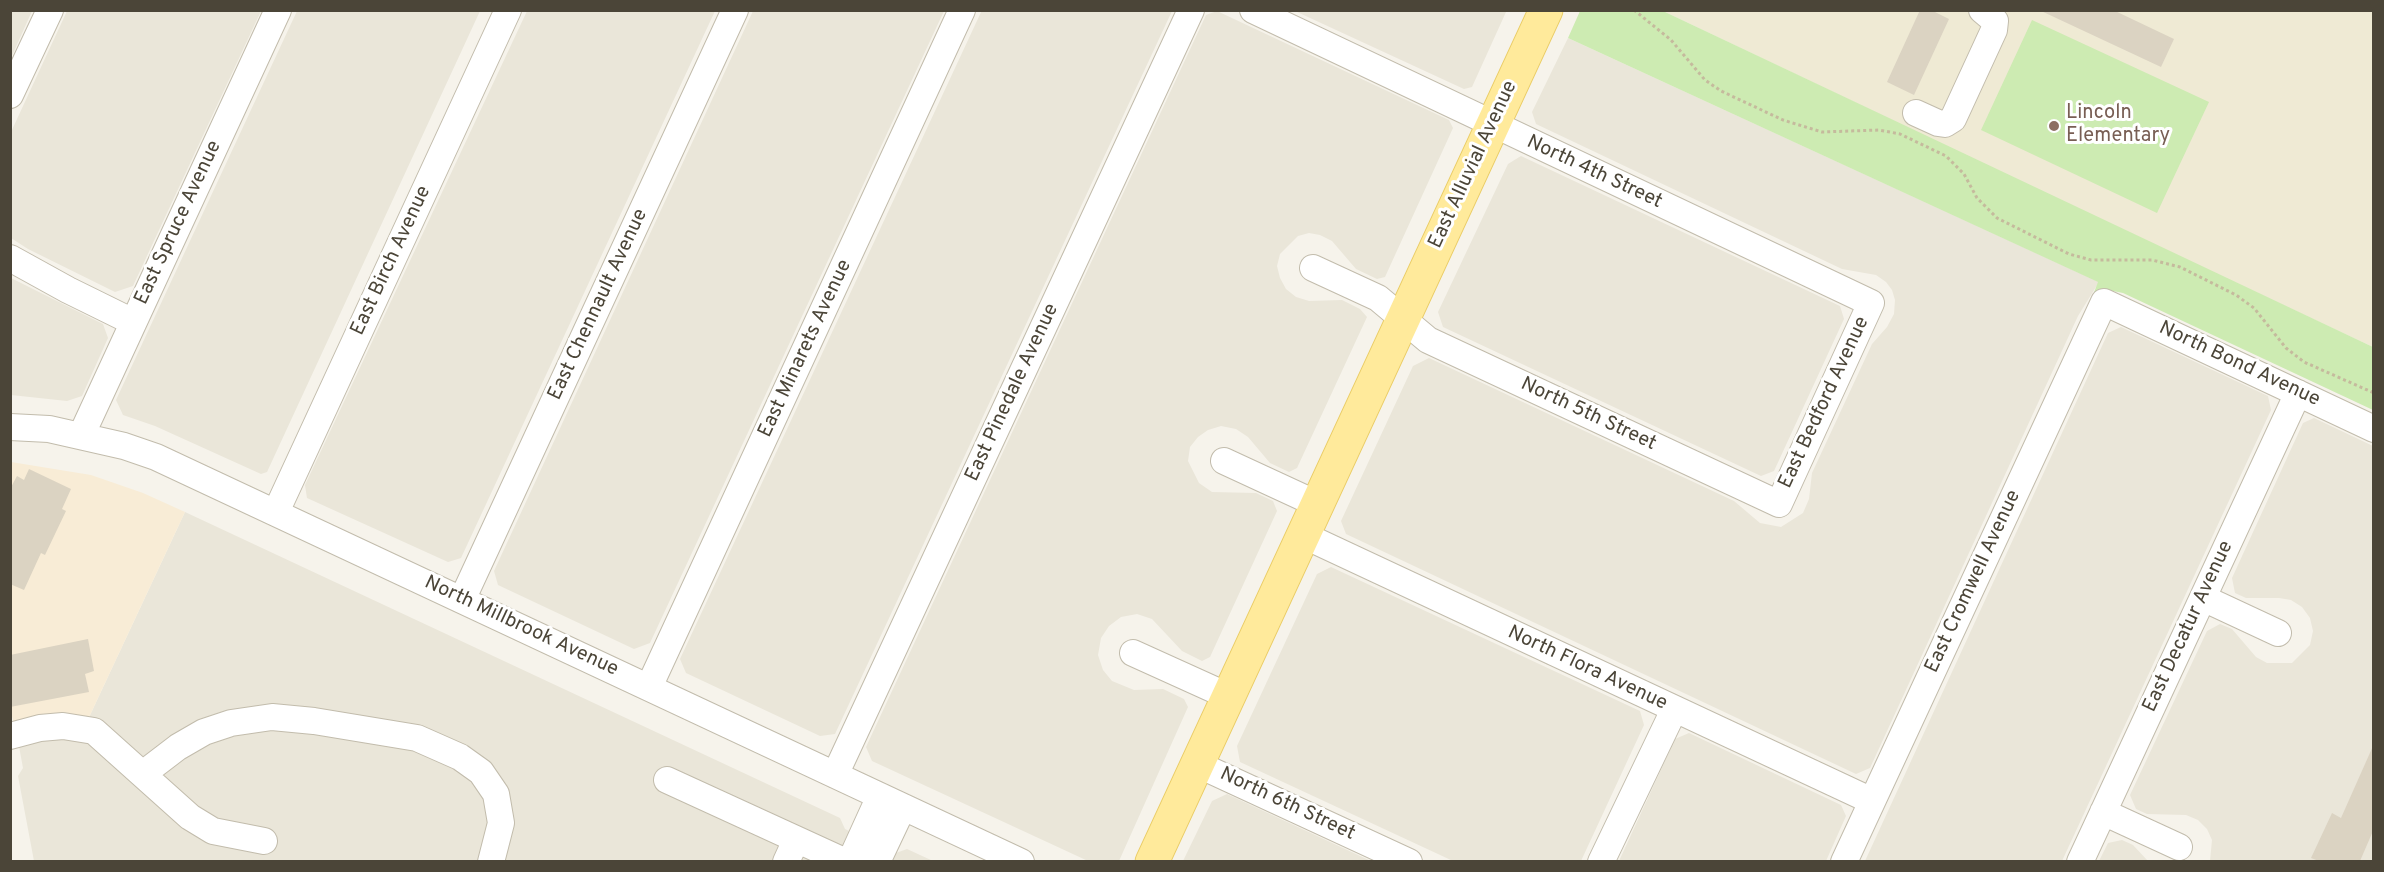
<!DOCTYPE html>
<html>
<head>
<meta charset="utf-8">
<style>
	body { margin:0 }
	#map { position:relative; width:2384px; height:872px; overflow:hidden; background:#f6f3eb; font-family:Overpass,sans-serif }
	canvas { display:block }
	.frame { position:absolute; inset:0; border:12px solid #4b4538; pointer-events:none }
</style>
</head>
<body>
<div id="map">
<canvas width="2384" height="872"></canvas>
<div class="frame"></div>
</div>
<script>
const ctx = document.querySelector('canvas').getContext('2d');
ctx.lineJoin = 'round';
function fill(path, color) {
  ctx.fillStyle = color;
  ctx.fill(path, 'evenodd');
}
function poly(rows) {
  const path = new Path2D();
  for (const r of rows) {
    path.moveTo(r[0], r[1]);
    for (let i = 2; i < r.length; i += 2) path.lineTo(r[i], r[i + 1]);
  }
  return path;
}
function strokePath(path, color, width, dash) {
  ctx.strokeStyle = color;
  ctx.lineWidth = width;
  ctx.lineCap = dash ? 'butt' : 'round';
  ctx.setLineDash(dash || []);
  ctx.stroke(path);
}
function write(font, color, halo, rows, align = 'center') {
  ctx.font = font + ' Overpass,sans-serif';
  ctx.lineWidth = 6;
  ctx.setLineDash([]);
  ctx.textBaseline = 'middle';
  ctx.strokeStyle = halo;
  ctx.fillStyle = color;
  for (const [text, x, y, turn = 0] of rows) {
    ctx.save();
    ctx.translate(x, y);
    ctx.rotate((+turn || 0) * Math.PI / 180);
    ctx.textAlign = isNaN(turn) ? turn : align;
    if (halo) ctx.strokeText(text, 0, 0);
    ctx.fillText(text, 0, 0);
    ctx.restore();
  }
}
const residential = poly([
	[11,10,32,11,11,58,10,11],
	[982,10,1172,11,835,734,820,736,686,673,680,659],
	[67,11,261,11,133,286,115,292,28,249,11,238,11,132],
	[297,11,480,11,267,472,261,474,155,426,123,415,116,400],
	[527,11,715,11,461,558,448,562,307,498,305,485],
	[753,11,944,11,650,643,634,649,498,585,494,571],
	[1217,11,1449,120,1453,128,1385,277,1377,279,1356,269,1332,241,1320,235,1309,233,1298,236,1280,254,1277,266,1280,278,1286,289,1296,297,1309,301,1342,300,1360,309,1367,317,1297,468,1289,472,1270,463,1248,437,1236,429,1221,426,1208,430,1198,437,1190,447,1188,461,1199,483,1212,492,1256,493,1273,501,1277,511,1210,657,1202,661,1182,651,1152,619,1137,614,1121,617,1109,626,1101,638,1098,655,1103,670,1112,681,1134,690,1163,689,1184,699,1188,707,1119,861,1088,861,872,761,866,747,1206,15],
	[1504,11,1506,12,1472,87,1464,89,1295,11],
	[1568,38,2099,282,2078,316,1870,768,1856,774,1346,534,1341,521,1413,366,1429,358,1734,501,1760,523,1781,527,1803,513,1809,499,1812,473,1872,344,1887,327,1894,314,1895,300,1892,290,1886,282,1876,275,1842,269,1536,124,1532,112],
	[1521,156,1840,306,1844,319,1774,471,1761,476,1443,327,1438,312,1508,164],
	[11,278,103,324,108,338,82,396,67,401,11,395],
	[2121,327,2268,396,2271,410,2062,861,1865,861,2108,333],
	[2314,418,2373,446,2373,861,2210,861,2212,840,2207,829,2198,820,2186,815,2147,814,2136,809,2130,795,2207,631,2220,624,2232,629,2256,657,2267,663,2292,663,2310,645,2313,631,2310,618,2302,607,2291,600,2279,598,2246,598,2235,593,2232,578,2303,423],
	[185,512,840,818,845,829,896,853,907,849,933,861,34,861,18,776,23,768,18,741,84,728],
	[1331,567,1640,711,1644,725,1581,861,1453,861,1240,762,1237,746,1317,574],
	[1689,733,1841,805,1846,816,1826,861,1619,861,1675,739],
	[1227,794,1371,861,1183,861,1212,801],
	[2122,840,2133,845,2148,861,2099,861,2108,843]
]);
const commercial = poly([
	[11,462,91,475,143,493,185,512,84,728,18,741,11,712]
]);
const education = poly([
	[1663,11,2373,11,2373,347,2148,242]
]);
const green = poly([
	[1580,11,1663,11,2373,347,2373,410,2123,293,2113,291,2093,295,2098,282,1568,38],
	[2032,20,2209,102,2157,213,1981,130]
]);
const building = poly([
	[1920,10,1931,10,1949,19,1914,95,1887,82],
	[2039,10,2113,10,2174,39,2161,67],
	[29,469,71,489,62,509,66,511,45,555,41,553,24,590,10,584,10,489,17,476,24,480],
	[88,639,94,671,85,674,89,692,10,707,10,655],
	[2373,746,2373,831,2360,861,2319,861,2311,858,2332,813,2341,818]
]);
const path = poly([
	[1634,10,1671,40,1705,80,1721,91,1783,120,1822,132,1879,130,1900,134,1946,156,1964,174,1977,198,1997,218,2069,254,2091,260,2152,260,2180,267,2236,295,2254,308,2286,348,2304,362,2374,393]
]);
const minor = poly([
	[1253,10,1871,303,1779,504,1428,340,1378,298,1313,268],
	[10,95,50,10],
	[1916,113,1938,123,1945,124,1953,119,1994,30,1995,21,1982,10],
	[10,258,68,290,133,322],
	[10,427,49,429,124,446,156,457,1021,862],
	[81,436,278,10],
	[1224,461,1317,504],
	[276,512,508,10],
	[1303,535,1872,801],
	[2203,598,2278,633],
	[462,600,735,10],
	[1133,653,1228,696],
	[649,687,962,10],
	[10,736,40,728,63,726,94,731,190,817,213,831,264,841],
	[1197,764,1409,862],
	[144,773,178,747,204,732,231,723,272,717,314,721,417,738,460,757,481,772,496,794,501,823,491,862],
	[835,775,1191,10],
	[667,780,846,862],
	[2103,812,2179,847],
	[786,862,796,840],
	[850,862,880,796],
	[877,862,903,807],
	[1601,862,1674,710],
	[1844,862,2104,302,2374,429],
	[2080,862,2298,393]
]);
const major = poly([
	[1152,862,1546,10]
]);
const markers = [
	[2054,126,6,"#8d6e63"]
];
const educationNames = [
	["Lincoln",2066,114],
	["Elementary",2066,137]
];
const streetNames = [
	["East Alluvial Avenue",1474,165,-65],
	["North 4th Street",1594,173,25],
	["East Spruce Avenue",179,223,-65],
	["East Birch Avenue",392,261,-65],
	["East Chennault Avenue",599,305,-65],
	["East Minarets Avenue",806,349,-65],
	["North Bond Avenue",2239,365,25],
	["East Pinedale Avenue",1013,393,-65],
	["East Bedford Avenue",1825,403,-65],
	["North 5th Street",1588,415,25],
	["East Cromwell Avenue",1974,582,-65],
	["North Millbrook Avenue",521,627,25],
	["East Decatur Avenue",2189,627,-65],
	["North Flora Avenue",1587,669,25],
	["North 6th Street",1287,805,25]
];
fill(residential, '#eae6d9');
fill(commercial, '#f8ecd6');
fill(education, '#efead4');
fill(green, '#cdebb2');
fill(building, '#dbd3c2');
strokePath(minor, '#c2bcac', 28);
strokePath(major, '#eacc65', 35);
strokePath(path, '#c5ba9d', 3, [3, 3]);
strokePath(minor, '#fff', 26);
strokePath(major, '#ffea9b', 33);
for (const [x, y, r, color] of markers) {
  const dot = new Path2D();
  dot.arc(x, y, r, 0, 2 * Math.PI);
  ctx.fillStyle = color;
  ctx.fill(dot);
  strokePath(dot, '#fff', 2);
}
write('20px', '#785e54', '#fff', educationNames, 'left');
write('20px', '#4b4538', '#fff', streetNames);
</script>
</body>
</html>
